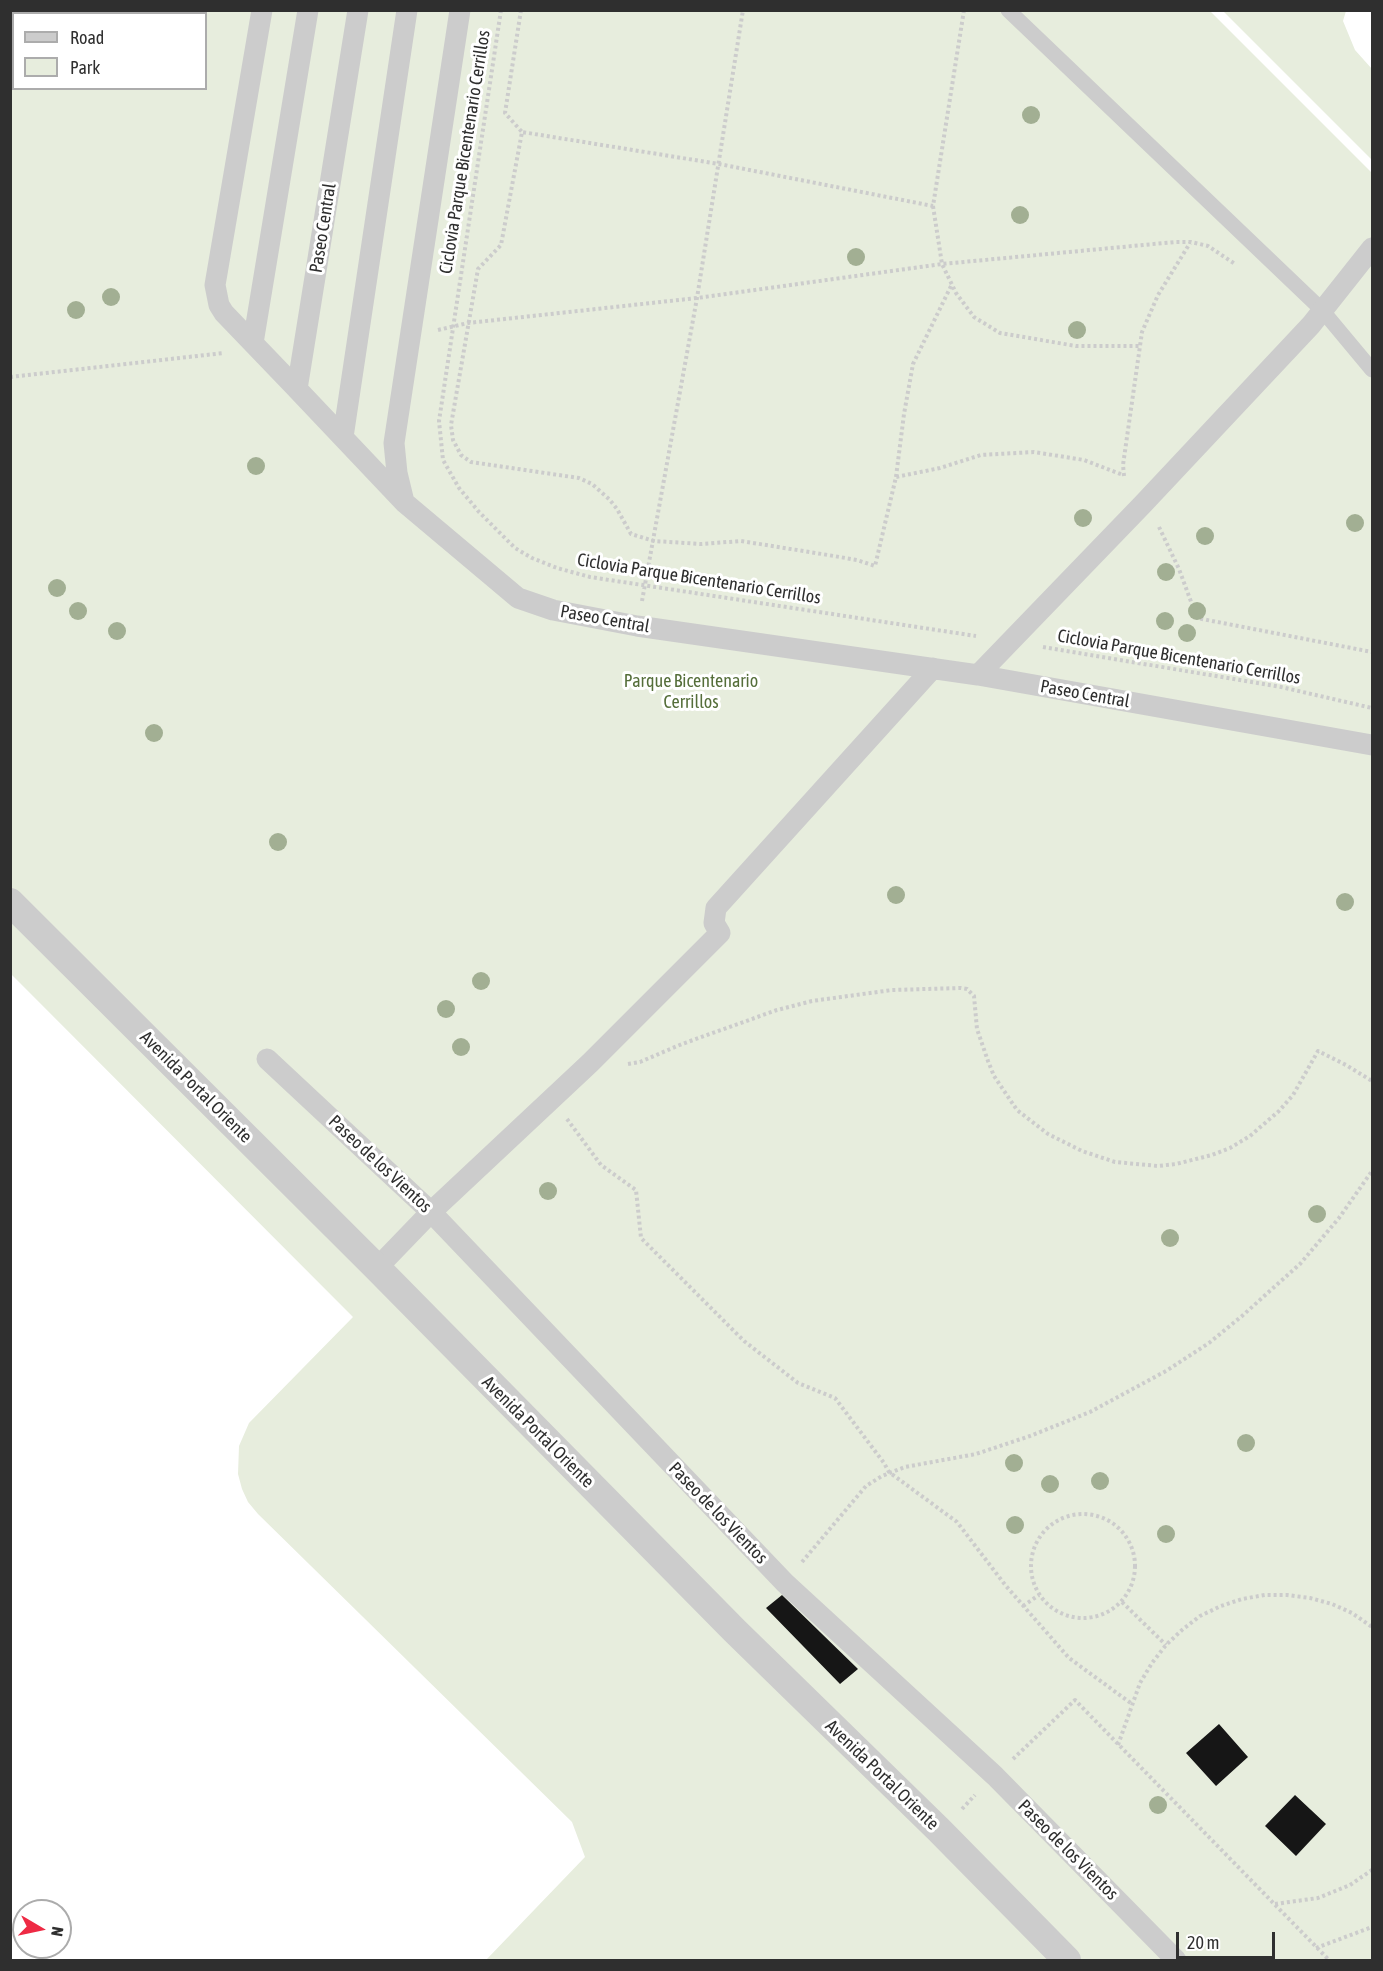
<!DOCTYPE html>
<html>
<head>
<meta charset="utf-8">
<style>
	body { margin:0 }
	#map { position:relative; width:1383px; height:1971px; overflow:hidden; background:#fff; font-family:"Asap Condensed",sans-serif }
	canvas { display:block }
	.frame { position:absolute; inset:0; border:12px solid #2f2f2f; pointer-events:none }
	.legend { position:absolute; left:12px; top:12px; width:195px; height:78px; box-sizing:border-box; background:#fff; border:2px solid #acacac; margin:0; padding:8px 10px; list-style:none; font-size:18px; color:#2f2f2f }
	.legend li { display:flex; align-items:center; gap:12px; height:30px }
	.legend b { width:30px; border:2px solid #acacac }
	.north { position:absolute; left:12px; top:1899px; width:60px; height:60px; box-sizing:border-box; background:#fff; border:2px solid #acacac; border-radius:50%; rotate:99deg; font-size:16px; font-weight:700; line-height:24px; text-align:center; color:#2f2f2f }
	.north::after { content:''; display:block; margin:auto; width:21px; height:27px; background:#ee2a44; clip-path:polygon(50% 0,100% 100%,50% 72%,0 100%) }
	.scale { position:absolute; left:1176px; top:1932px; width:99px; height:27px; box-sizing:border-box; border:3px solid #2f2f2f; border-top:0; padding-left:8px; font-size:18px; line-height:21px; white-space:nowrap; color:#2f2f2f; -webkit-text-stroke:4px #fff; paint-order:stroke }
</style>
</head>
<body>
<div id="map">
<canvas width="1383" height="1971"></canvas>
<div class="frame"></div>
<ul class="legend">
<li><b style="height:8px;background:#ccc"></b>Road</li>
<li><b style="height:16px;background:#e7eddd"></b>Park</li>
</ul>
<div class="north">N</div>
<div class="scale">20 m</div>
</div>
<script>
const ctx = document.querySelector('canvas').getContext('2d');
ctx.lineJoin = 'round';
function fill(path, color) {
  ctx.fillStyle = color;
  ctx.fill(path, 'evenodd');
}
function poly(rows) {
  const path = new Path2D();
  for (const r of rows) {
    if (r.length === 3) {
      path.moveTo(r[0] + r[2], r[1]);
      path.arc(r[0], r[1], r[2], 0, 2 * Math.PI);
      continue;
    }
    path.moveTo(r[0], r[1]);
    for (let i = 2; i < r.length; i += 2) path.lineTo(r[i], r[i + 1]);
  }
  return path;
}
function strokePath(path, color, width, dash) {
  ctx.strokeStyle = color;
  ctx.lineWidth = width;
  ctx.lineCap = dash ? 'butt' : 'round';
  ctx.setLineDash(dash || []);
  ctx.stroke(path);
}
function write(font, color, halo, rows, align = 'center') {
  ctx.font = font + ' "Asap Condensed",sans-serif';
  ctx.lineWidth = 6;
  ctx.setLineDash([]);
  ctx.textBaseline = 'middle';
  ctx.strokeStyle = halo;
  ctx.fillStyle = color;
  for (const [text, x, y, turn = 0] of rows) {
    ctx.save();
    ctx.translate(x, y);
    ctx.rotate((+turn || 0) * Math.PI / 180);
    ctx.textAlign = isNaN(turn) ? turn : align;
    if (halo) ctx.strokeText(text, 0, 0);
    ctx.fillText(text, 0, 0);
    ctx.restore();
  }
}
const green = poly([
	[11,11,1210,11,1372,173,1372,1960,486,1960,585,1857,572,1822,258,1514,248,1502,242,1489,238,1474,239,1446,249,1423,353,1317,11,974],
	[14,14,206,14,206,88,14,88],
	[1223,11,1346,11,1343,21,1355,50,1372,69,1372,160]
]);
const building = poly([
	[782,1595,858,1669,840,1684,766,1608],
	[1219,1724,1248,1757,1216,1786,1186,1753],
	[1295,1795,1326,1824,1296,1856,1265,1826]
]);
const path = poly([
	[501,10,439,421,443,460,459,488,479,512,515,548,532,558,557,568,590,577,976,636],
	[521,10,505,113,522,132],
	[964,10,933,206,719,164,522,132,501,245,478,269,451,425,453,440,461,455,471,462,579,478,592,484,609,499,617,509,631,534,654,541,701,544,741,541,828,555,857,560,875,566,896,477,940,468,981,455,1034,452,1084,460,1123,475],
	[10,15,17,10],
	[933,206,942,264,956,293,974,317,1000,333,1076,346,1141,346],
	[438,330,468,323,697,298,942,264,1175,242,1191,242,1208,246,1235,264],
	[10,377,224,353],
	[1124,476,1123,465,1142,332,1158,295,1190,243],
	[896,477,904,414,913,364,952,284],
	[1159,527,1179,569,1197,618,1372,652],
	[642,601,697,298,743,10],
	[1043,647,1281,687,1372,708],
	[628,1064,640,1062,682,1044,777,1010,812,1001,892,990,961,988,967,989,974,996,977,1029,988,1061,994,1076,1017,1110,1048,1134,1082,1151,1115,1162,1158,1166,1176,1164,1212,1155,1230,1148,1250,1136,1279,1111,1293,1095,1318,1051,1346,1065,1372,1081],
	[567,1119,601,1165,636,1190,641,1238,744,1341,798,1383,835,1398,884,1463,889,1472,957,1522,1006,1586,1069,1658,1132,1704],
	[1083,1566,52],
	[802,1562,866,1486,882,1476,905,1467,976,1454,1030,1436,1090,1412,1166,1371,1209,1343,1242,1316,1300,1264,1339,1218,1372,1171],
	[1122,1602,1166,1645],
	[1023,1606,1039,1595],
	[1118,1745,1140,1683,1152,1663,1166,1645,1182,1630,1200,1616,1221,1606,1242,1599,1265,1595,1287,1595,1310,1598,1332,1604,1352,1613,1372,1627],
	[1013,1759,1075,1700,1329,1960],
	[962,1809,975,1795],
	[1275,1904,1318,1898,1350,1885,1372,1870],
	[1316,1948,1372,1927]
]);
const service = poly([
	[1008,10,1322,310,1372,370]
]);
const pedestrian = poly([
	[262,10,215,285,219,305,224,313,297,389],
	[358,10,297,389,405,503,518,598,553,610,637,626,978,675,1372,745],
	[253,343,308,10],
	[343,437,407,10],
	[404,502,397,473,394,443,460,10],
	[978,675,1143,504,1311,325,1372,248],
	[267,1059,431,1212,785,1583,995,1776,1176,1960],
	[377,1268,431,1212,590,1063,720,933,714,923,716,908,933,668]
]);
const minor = poly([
	[10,902,377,1268,735,1631,939,1830,1067,1960]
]);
const trees = [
	[1031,115],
	[1020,215],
	[856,257],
	[111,297],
	[76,310],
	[1077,330],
	[256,466],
	[1083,518],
	[1355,523],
	[1205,536],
	[1166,572],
	[57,588],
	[78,611],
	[1197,611],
	[1165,621],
	[117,631],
	[1187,633],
	[154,733],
	[278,842],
	[896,895],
	[1345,902],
	[481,981],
	[446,1009],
	[461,1047],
	[548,1191],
	[1317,1214],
	[1170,1238],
	[1246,1443],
	[1014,1463],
	[1100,1481],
	[1050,1484],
	[1015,1525],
	[1166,1534],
	[1158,1805]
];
const streetNames = [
	["Ciclovia Parque Bicentenario Cerrillos",465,152,-81],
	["Paseo Central",323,228,-81],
	["Ciclovia Parque Bicentenario Cerrillos",699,579,9],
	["Paseo Central",605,619,10],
	["Ciclovia Parque Bicentenario Cerrillos",1179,657,10],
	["Paseo Central",1085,694,10],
	["Avenida Portal Oriente",196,1087,45],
	["Paseo de los Vientos",380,1164,43],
	["Avenida Portal Oriente",538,1432,45],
	["Paseo de los Vientos",718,1513,46],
	["Avenida Portal Oriente",882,1775,44],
	["Paseo de los Vientos",1068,1850,45]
];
const parkNames = [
	["Parque Bicentenario",691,681],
	["Cerrillos",691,702]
];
fill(green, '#e7eddd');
fill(building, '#161616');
strokePath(path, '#ccc', 4, [3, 3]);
strokePath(service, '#ccc', 15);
strokePath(pedestrian, '#ccc', 21);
strokePath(minor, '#ccc', 28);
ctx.fillStyle = '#a2af93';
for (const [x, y] of trees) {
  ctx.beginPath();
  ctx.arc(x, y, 9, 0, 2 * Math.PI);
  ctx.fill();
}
write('18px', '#2f2f2f', '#fff', streetNames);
write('18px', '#556e3a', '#fff', parkNames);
</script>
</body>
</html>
